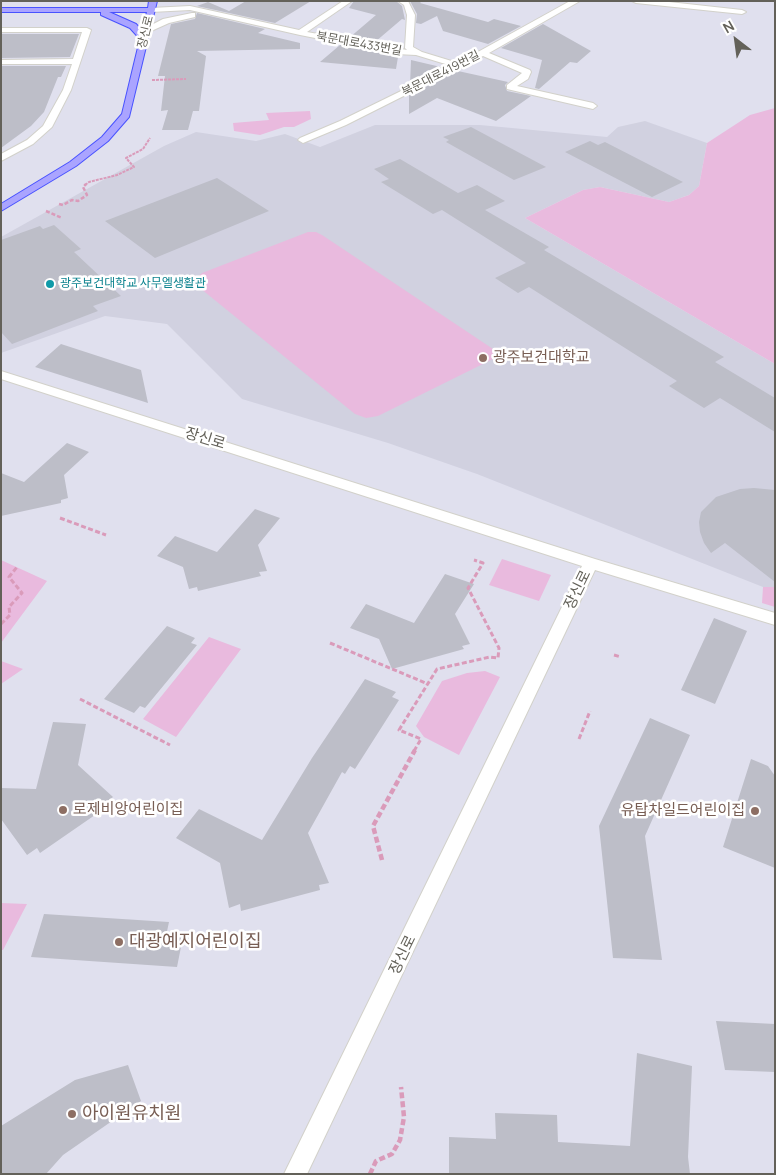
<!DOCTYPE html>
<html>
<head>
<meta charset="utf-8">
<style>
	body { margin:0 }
	#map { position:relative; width:776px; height:1175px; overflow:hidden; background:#e0e0ee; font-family:Manrope,sans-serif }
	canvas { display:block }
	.frame { position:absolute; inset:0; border:2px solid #636159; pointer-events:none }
	.north { position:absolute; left:711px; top:15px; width:50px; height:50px; -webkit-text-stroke:4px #fff; paint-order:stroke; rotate:330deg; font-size:14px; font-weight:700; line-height:20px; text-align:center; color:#636159 }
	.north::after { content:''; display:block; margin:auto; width:18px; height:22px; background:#636159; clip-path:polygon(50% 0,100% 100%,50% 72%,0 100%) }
</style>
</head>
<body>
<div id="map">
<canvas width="776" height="1175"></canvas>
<div class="frame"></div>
<div class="north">N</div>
</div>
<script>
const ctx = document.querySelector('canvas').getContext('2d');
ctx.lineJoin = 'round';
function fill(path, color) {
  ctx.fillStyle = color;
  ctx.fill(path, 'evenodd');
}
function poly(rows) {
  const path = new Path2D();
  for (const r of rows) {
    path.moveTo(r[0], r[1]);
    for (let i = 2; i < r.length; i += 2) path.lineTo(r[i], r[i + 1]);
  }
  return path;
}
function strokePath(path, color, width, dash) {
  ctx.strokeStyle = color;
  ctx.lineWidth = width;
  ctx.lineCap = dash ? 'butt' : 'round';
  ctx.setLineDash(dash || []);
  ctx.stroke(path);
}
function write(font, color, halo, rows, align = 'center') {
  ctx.font = font + ' Manrope,"Noto Sans KR",sans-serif';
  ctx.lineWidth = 5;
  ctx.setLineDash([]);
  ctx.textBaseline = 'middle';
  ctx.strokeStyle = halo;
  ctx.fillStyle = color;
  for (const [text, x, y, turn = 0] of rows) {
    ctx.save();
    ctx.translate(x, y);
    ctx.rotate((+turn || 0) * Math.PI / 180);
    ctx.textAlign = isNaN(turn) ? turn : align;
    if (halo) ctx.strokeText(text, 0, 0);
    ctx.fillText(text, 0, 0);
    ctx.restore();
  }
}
const education = poly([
	[645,121,707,143,699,186,689,195,669,202,600,187,583,190,525,218,775,364,775,587,763,587,477,474,388,443,242,399,167,324,105,316,1,353,1,237,164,146,196,132,256,141,285,134,320,147,375,125,480,125,607,137,618,127]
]);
const green = poly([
	[775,108,775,364,525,218,583,190,600,187,669,202,689,195,699,186,707,143,750,115],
	[310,111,311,119,294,127,284,127,260,135,234,131,233,123,269,120,266,113],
	[308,232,316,232,322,235,496,351,493,359,378,416,366,418,355,414,195,284,194,281,202,273],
	[502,559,551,575,539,601,489,585],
	[1,560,47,581,1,643],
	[763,587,775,587,775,607,762,603],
	[209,637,241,649,176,737,143,719],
	[1,661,23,669,1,684],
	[485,671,500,677,459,755,424,737,416,726,442,681,467,673],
	[1,903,27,904,3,950,1,950]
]);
const building = poly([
	[246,1,311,1,275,23,197,6,208,2,229,11],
	[354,1,396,1,402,6,405,20,402,19,375,42,349,38,376,15,349,8],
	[410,1,422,1,420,3,488,22,494,19,521,26,488,44,443,31,437,16,421,24,416,23,417,14],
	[197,13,265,29,258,33,300,43,300,49,197,51,206,56,199,111,193,111,188,130,162,130,168,110,161,111,165,76,158,76,171,24,195,19],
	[543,24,591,51,577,63,570,62,539,89,535,88,542,60,501,48],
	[1,34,79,34,70,57,1,58],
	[340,45,398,57,396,69,320,62],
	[411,60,445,68,410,85],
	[1,66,66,66,61,77,58,77,44,112,31,126,1,148],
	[458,71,508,82,505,85,507,91,531,96,496,121,437,98,409,114,409,95],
	[471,127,546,167,514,180,446,142,449,140,443,137],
	[590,141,598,145,605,142,683,182,652,197,565,152],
	[400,159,458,193,477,185,505,201,485,210,549,247,544,250,724,357,715,362,775,398,775,432,720,398,704,408,669,386,677,381,529,287,518,293,495,278,526,263,442,210,433,214,381,182,389,179,374,169],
	[217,178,269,211,155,258,105,221],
	[54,225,81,249,74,252,121,296,93,306,98,311,12,344,1,332,1,240,40,226,43,229],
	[61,344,141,370,148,403,35,367],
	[67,443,89,452,64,475,68,498,61,500,61,503,1,516,1,473,24,482],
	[754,488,775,490,775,582,725,543,711,553,704,543,700,532,699,522,701,512,716,497,740,489],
	[255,509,280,518,258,545,267,571,259,572,261,576,198,591,197,587,189,589,183,567,157,556,175,536,217,552],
	[445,574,474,584,455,614,470,644,462,646,464,649,392,669,379,639,350,628,366,604,414,623],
	[714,618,747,631,715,704,681,690],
	[167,626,195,638,191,643,197,645,145,708,140,706,134,713,104,699],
	[365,679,396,692,392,697,399,700,355,769,350,766,345,774,342,772,308,833,329,883,319,885,320,890,241,911,240,904,229,908,220,863,176,838,199,809,262,840,312,758],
	[650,718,690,735,645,836,662,960,613,958,599,826],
	[53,722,86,724,78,765,113,797,105,803,108,806,40,853,37,848,27,855,1,819,1,788,36,789],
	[751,759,768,766,775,776,775,868,723,847],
	[44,914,169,922,166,936,183,937,177,967,31,957],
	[716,1021,775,1024,775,1072,725,1070],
	[637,1053,692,1066,688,1157,690,1174,449,1174,449,1137,496,1139,495,1113,557,1115,558,1142,630,1146],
	[128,1065,141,1101,63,1155,46,1174,1,1174,1,1126,75,1080]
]);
const pathFar3 = poly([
	[152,80,186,79],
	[85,185,89,182,117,175,134,167,126,158,143,149,150,138]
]);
const pathFar2 = poly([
	[59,204,63,205,72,200,78,201,87,195,83,187,86,184],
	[46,211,62,218]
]);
const pathFar1 = poly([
	[60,518,106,535],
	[1,624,10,615,9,607,22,593,9,577,17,567],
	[330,643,428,684],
	[614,655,621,657],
	[80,699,170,745],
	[579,739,590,711],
	[414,751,421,739,399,730,437,669,490,657,498,658,499,648,468,588,483,563,474,560]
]);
const path = poly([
	[382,860,373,826,415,750],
	[370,1174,376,1161,392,1154,400,1140,404,1117,401,1087]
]);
const minor = poly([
	[343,1,352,1,307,32,407,50,405,48,407,15,404,5,398,1,408,1,415,15,413,47,422,52,458,63,570,1,580,1,489,53,530,70,531,72,528,79,517,86,593,103,597,106,593,109,507,89,507,85,522,73,483,56,346,125,303,143,298,140,300,138,340,121,452,66,416,55,396,54,300,35,190,10,151,12,147,10,151,8,190,6,299,30,343,1],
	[632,1,660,1,742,10,746,12,742,14,636,3,632,1],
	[192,13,195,13,195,17,169,23,149,32,142,30,163,19,192,13],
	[1,28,87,28,91,30,71,90,52,127,33,144,1,161,1,154,27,140,43,126,63,90,72,64,1,64,1,60,73,59,82,32,1,32,1,28],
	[1,371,595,559,775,613,775,625,595,570,307,1174,284,1174,582,566,1,379,1,371]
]);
const major = poly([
	[149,1,157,1,129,117,108,141,76,166,1,211,1,204,70,162,102,137,122,114,140,39,130,28,101,15,101,12,1,12,1,8,148,8,149,1],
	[109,12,147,12,142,31,136,24,109,12]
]);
const markers = [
	[50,284,5,"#0f9aa8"],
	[483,358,5,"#8d6e63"],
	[63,810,5,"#8d6e63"],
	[755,811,5,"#8d6e63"],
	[119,942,5,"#8d6e63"],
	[72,1114,5,"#8d6e63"]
];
const farStreetnames = [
	["장신로",146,32,-76],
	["북문대로433번길",359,44,10],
	["북문대로419번길",441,74,-27]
];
const farCulturenames = [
	["광주보건대학교 사무엘생활관",60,284]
];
const educationNames = [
	["광주보건대학교",493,358],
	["로제비앙어린이집",73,810],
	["유탑차일드어린이집",745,811,"right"]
];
const streetNames = [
	["장신로",205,439,17],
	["장신로",578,590,-64],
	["장신로",403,955,-64]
];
const nearEducationnames = [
	["대광예지어린이집",129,942],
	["아이원유치원",82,1114]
];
fill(education, '#d1d1e0');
fill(green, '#e9bade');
fill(building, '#bdbec8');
strokePath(minor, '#d2d1ca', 2);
strokePath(major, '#4852ff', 2);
strokePath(pathFar3, '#da9bba', 2, [3, 1]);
strokePath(pathFar2, '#da9bba', 2.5, [4, 2]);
strokePath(pathFar1, '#da9bba', 3, [5, 2.5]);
strokePath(path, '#da9bba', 4.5, [6, 3]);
fill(minor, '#fff');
fill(major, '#aaa4ff');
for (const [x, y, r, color] of markers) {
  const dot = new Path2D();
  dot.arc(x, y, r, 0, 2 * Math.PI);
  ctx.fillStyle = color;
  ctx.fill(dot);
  strokePath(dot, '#fff', 2);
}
write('12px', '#636159', '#fff', farStreetnames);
write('12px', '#0d838f', '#fff', farCulturenames, 'left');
write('15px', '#785e54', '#fff', educationNames, 'left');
write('15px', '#636159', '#fff', streetNames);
write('18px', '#785e54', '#fff', nearEducationnames, 'left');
</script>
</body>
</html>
